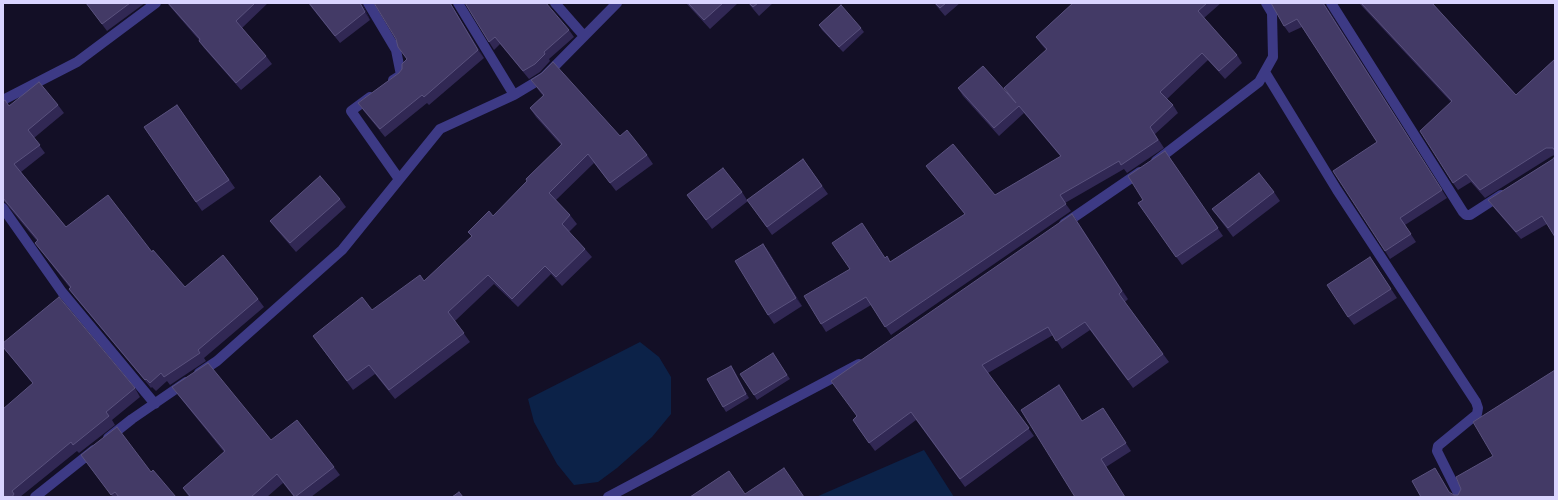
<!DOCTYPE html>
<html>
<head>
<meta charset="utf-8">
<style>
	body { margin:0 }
	#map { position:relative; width:1558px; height:500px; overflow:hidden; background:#130f26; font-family:Inter,sans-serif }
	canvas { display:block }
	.frame { position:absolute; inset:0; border:4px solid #d9d4ff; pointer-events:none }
</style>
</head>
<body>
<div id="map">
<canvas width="1558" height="500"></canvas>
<div class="frame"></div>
</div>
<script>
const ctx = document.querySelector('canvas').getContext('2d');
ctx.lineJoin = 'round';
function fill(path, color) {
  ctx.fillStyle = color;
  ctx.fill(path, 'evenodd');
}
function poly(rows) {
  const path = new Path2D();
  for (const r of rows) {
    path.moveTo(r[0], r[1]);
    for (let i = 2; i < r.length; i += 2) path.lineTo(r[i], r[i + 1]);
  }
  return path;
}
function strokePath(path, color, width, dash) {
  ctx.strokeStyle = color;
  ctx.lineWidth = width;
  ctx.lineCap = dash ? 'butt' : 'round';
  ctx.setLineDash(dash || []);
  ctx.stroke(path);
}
const water = poly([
	[640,342,659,357,671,377,671,414,652,437,617,468,598,482,574,485,557,464,534,422,528,399],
	[924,450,954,497,816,497]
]);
const minor = poly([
	[368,3,396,50,401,75,393,80],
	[458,3,514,95],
	[555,3,584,36],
	[1331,3,1463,212,1466,215,1470,215,1501,195],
	[1265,72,1337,190,1476,402,1478,408,1477,414,1438,446,1437,451,1460,497],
	[370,97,351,111,399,179],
	[3,100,77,62,156,3],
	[1156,161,1259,82,1273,57,1272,13,1266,3],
	[3,208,62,292,155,404],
	[1064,224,1140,172],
	[199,373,217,361,342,250,440,129,514,95,544,77,617,3],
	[108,438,132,419,186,382],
	[35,497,94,450],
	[608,497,859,364]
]);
const wall = poly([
	[86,3,145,3,107,31],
	[167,3,268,3,242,28,266,56,272,64,241,90,204,48,199,41,199,40],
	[308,3,362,3,370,20,340,43],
	[465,3,569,30,574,37,549,59,550,61,540,72,529,79,500,44,494,50],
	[686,3,736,3,737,4,710,29],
	[748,3,773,3,759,16],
	[934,3,960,3,945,16],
	[1073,3,1221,3,1204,18,1237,55,1242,63,1225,79,1208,60,1167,99,1173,105,1178,113,1155,134,1164,148,1127,173,1124,169,1065,203,1071,211,891,335,871,305,826,332,821,324,885,258,891,262,965,214,932,174,926,166,995,195,1061,157,1024,113,999,136,963,96,958,88,1007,92,1046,50,1041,44,1036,37],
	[1271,3,1326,6,1447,198,1405,225,1416,242,1390,259,1385,251,1377,142,1302,27,1289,33,1284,26],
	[1359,3,1432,3,1516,95,1555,59,1555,155,1552,156,1485,198,1471,182,1458,190,1453,183,1451,102],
	[452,6,484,58,429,105,427,103,385,137,363,110,358,103,399,73,402,69,407,59,398,47,396,39],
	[819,25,861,28,864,32,843,52,822,30],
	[531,80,620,136,647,155,653,164,616,191,594,163,556,200,570,215,577,224,569,232,585,249,592,257,562,286,551,274,518,307,494,284,455,321,470,342,395,399,375,374,353,390,313,336,372,310,424,281,472,237,468,232,493,216,527,181,526,179,561,145,536,117,530,108,543,96],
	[3,101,9,106,58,105,64,113,34,138,45,153,21,172,66,227,152,252,185,287,258,299,264,307,204,358,206,361,170,385,167,381,156,391,152,387,151,388,75,297,69,289,70,288,35,243,37,241,3,200],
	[177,105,235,188,202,211,144,127],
	[1165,151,1223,236,1182,265,1138,203,1143,200],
	[803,159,828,194,772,235,748,201,712,229,687,195,742,192,747,200],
	[1553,159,1547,224,1521,239,1494,208,1488,200],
	[1274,192,1280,201,1233,237,1212,209],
	[340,199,346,207,296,252,276,229,270,221],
	[1072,214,1128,299,1125,302,1169,362,1133,388,1090,330,1062,349,1053,335,988,373,1034,436,965,487,916,420,875,451,858,428,857,417],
	[763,244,769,252,802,306,774,324,768,315],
	[1370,257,1397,298,1354,325,1348,317],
	[3,347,135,388,140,397,112,420,115,425,79,453,77,451,20,497,3,497,33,384],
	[776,358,790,379,757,400,754,395],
	[731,366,734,370,749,398,726,412,723,407],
	[172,387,271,440,334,467,340,475,311,497,294,497,283,483,267,497,189,497,183,488,224,452,178,395],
	[1064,392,1082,421,1103,408,1131,451,1106,467,1075,497],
	[81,455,151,472,176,497,113,497]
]);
const shadedWall = poly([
	[360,3,362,3,370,20,365,12],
	[450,3,452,3,452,6,484,58,478,50],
	[1323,3,1325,3,1326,6,1447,198],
	[1072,214,1078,222,1128,299,1122,291],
	[763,244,769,252,802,306,796,298],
	[731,366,734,370,749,398,746,394],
	[1435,468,1440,476,1453,497,1449,492]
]);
const building = poly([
	[86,3,130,3,102,24,86,3],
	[168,3,255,3,236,21,266,56,236,83,199,41,200,39,168,3],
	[309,3,360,3,365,12,335,36,309,3],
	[374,3,450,3,478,50,424,97,422,95,380,129,358,103,399,73,402,69,402,64,407,59,398,47,396,39,374,3],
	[465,3,546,3,569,30,544,52,545,54,535,64,523,71,495,37,489,42,465,3],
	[688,3,723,3,704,20,688,3],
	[749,3,758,3,753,7,749,3],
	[935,3,946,3,940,8,935,3],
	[1073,3,1207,3,1198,11,1237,55,1219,71,1202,53,1160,92,1173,105,1150,127,1158,140,1121,165,1119,161,1060,195,1066,204,885,327,866,297,821,324,804,296,850,269,832,243,862,223,885,258,887,256,890,262,965,214,926,166,953,144,995,195,1061,156,1019,106,994,128,958,88,983,66,1016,103,1004,88,1047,49,1036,37,1073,3],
	[1271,3,1323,3,1442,190,1400,218,1411,234,1385,251,1333,171,1377,142,1297,19,1284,26,1271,3],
	[1361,3,1432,3,1516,95,1555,59,1555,151,1553,148,1546,148,1480,190,1466,174,1453,183,1420,131,1452,101,1361,3],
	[841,5,861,28,839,47,819,25,841,5],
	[553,62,620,136,627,130,647,155,610,183,588,154,549,193,570,215,562,224,585,249,556,277,545,266,512,299,488,275,448,312,464,333,389,390,369,365,347,381,313,336,362,297,372,310,420,275,424,281,472,236,468,232,489,211,493,216,527,181,526,179,562,144,530,108,544,95,531,80,542,73,553,62],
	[39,82,58,105,28,130,40,145,14,164,66,227,108,195,152,252,153,250,185,287,223,255,258,299,198,350,200,353,164,377,161,373,150,383,146,379,145,380,69,289,71,287,35,243,38,240,3,198,3,101,5,100,9,106,39,82],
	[177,105,229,180,196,202,144,127,177,105],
	[1165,151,1218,228,1176,257,1138,203,1143,200,1128,176,1165,151],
	[1555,156,1555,237,1542,216,1516,232,1488,200,1553,159,1555,156],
	[803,159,822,186,767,227,747,200,803,159],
	[723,168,742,192,706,220,687,195,723,168],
	[1259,173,1274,192,1228,228,1212,209,1259,173],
	[320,176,340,199,290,243,270,221,320,176],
	[1072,214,1122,291,1119,294,1163,354,1128,380,1085,322,1056,341,1048,327,982,365,1029,428,960,479,911,412,869,443,853,420,857,416,831,381,1072,214],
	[763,244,796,298,768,315,735,261,763,244],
	[1370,257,1391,289,1348,317,1327,285,1370,257],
	[59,297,135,388,106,412,109,416,73,445,71,442,12,491,14,494,12,497,3,497,3,409,33,383,3,347,3,343,59,297],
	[773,353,787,375,754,395,740,374,773,353],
	[208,363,271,440,297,420,334,467,295,497,277,474,251,497,191,497,183,488,225,451,172,387,208,363],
	[731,366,746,394,723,407,707,379,731,366],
	[1555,370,1555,497,1421,497,1412,481,1435,468,1449,492,1454,495,1458,495,1461,489,1456,477,1493,456,1473,422,1555,370],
	[1059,385,1082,421,1103,408,1126,443,1101,459,1125,497,1075,497,1021,410,1059,385],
	[117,427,151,472,153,470,176,497,119,497,115,492,111,495,81,455,117,427],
	[784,468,804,497,690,497,729,471,745,494,784,468],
	[459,492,463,497,452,497,459,492]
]);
fill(water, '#0c2248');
strokePath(minor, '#3d3a85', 10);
fill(wall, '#312854');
fill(shadedWall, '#1d163a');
fill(building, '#433a66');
strokePath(building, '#5a527e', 1);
</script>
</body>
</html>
